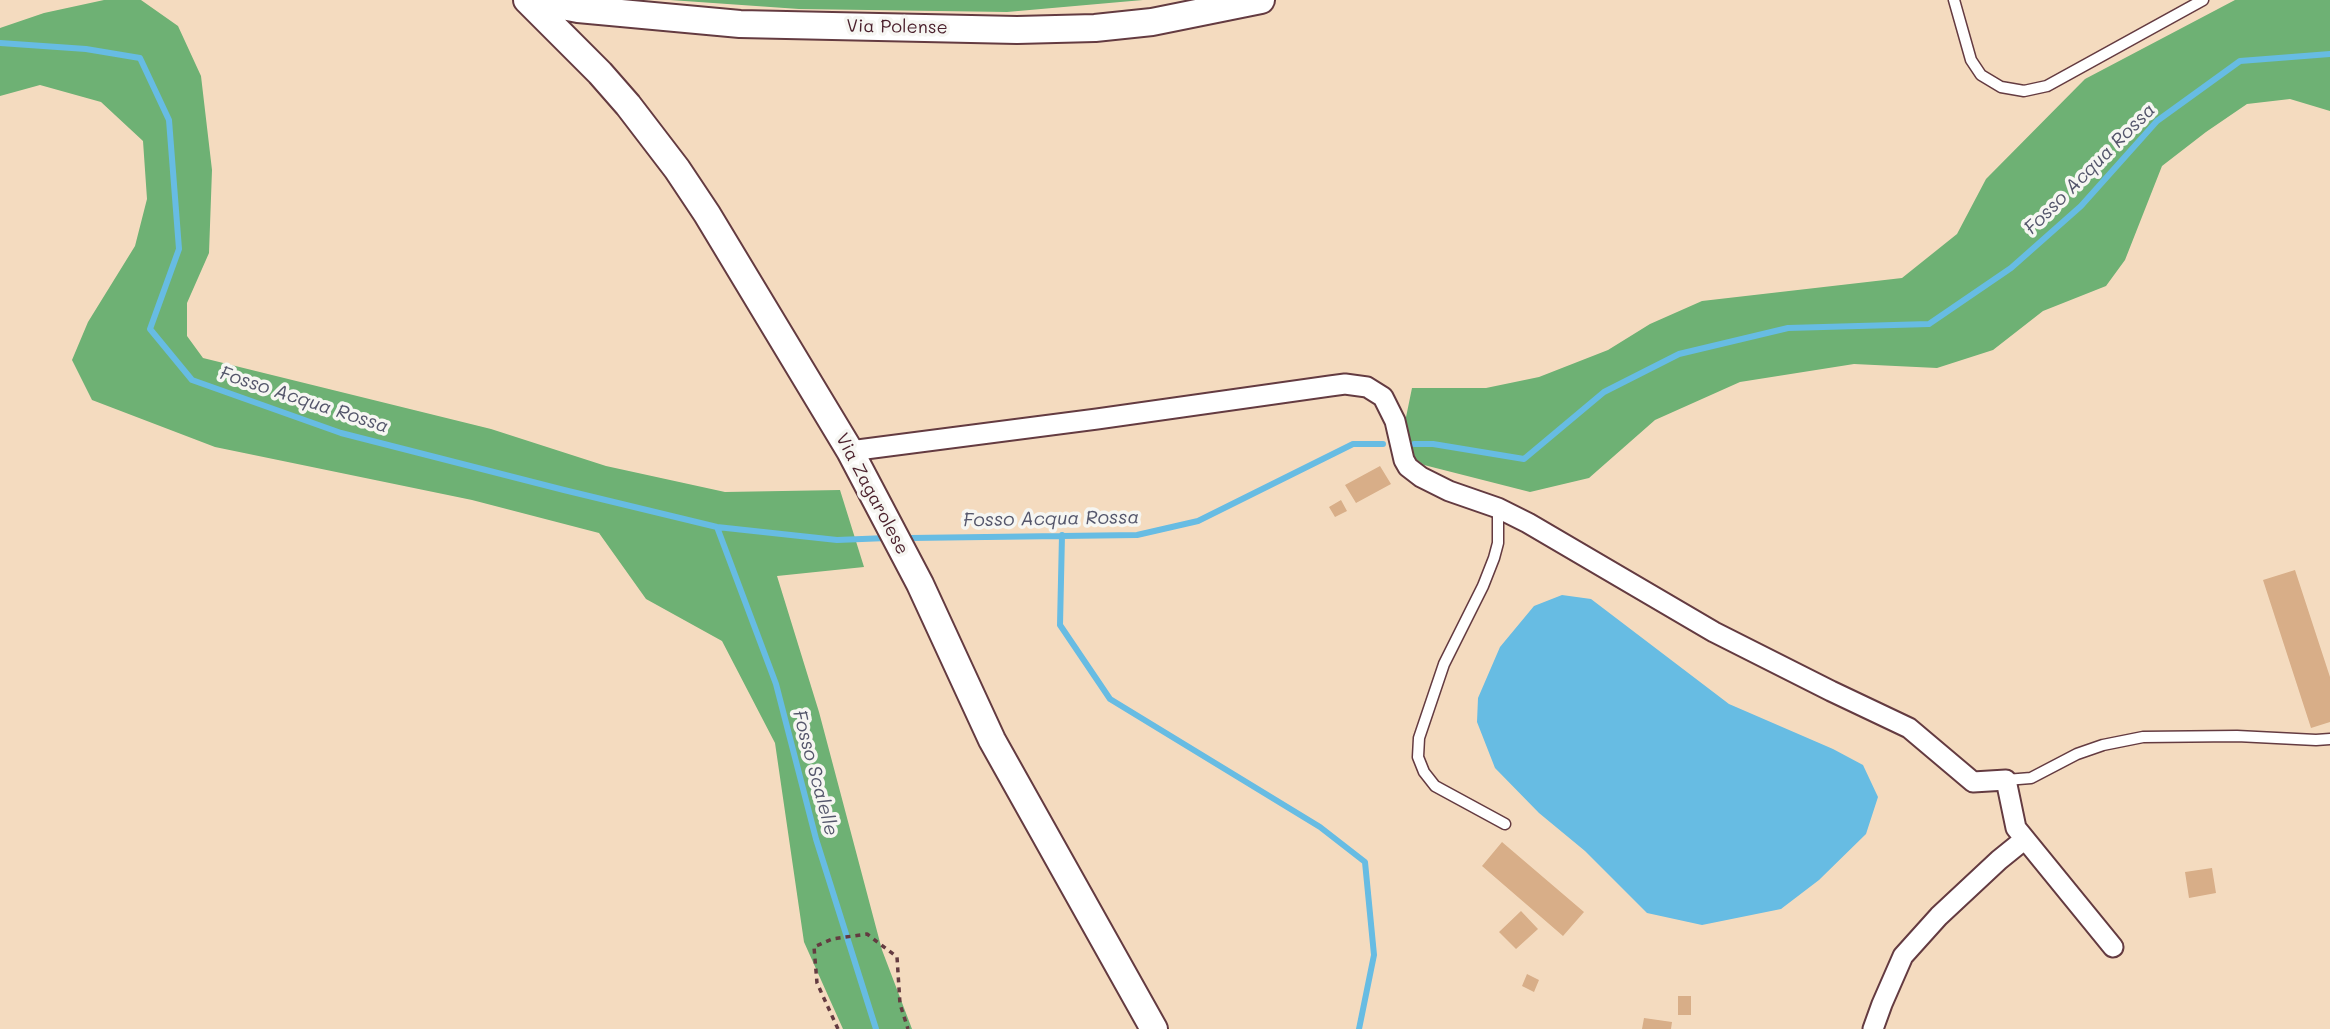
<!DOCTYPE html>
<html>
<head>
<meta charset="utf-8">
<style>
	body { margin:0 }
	canvas { display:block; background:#f4dbbf }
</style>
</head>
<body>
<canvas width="2330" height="1029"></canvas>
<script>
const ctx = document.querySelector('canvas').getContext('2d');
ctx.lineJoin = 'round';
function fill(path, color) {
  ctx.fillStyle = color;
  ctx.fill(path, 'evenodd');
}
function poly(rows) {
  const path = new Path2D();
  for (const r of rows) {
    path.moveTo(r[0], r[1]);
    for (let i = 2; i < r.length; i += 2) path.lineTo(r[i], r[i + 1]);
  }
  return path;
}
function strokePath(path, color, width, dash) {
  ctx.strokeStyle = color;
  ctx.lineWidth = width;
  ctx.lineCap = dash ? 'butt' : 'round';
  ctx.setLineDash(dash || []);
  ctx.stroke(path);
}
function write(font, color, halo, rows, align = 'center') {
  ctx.font = font + ' Mali,sans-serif';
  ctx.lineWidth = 7;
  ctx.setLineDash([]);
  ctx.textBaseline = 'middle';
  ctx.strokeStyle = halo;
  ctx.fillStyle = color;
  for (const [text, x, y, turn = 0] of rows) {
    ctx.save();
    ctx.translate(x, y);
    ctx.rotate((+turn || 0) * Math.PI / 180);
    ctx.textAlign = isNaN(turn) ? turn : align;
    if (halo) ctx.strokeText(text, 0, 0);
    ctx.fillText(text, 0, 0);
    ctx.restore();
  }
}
const forest = poly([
	[104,0,141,0,178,26,201,76,212,170,209,253,187,303,187,336,203,358,491,429,606,466,725,492,840,490,864,567,777,576,819,712,882,950,912,1029,843,1029,804,942,775,743,722,641,646,599,599,533,472,500,215,447,92,400,72,360,88,322,135,246,147,199,143,141,101,102,40,85,0,96,0,28,44,13],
	[670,0,1143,0,1007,12,799,9],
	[2235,0,2330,0,2330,111,2290,99,2247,104,2206,132,2162,166,2125,260,2106,286,2043,311,1993,350,1937,368,1854,364,1740,382,1655,420,1589,478,1530,492,1424,465,1409,454,1404,427,1412,388,1486,388,1539,377,1608,350,1650,324,1702,301,1902,278,1957,234,1986,179,2085,79]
]);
const water = poly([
	[1562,595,1591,599,1729,704,1833,749,1863,765,1878,797,1866,834,1819,880,1781,909,1702,925,1647,913,1585,851,1539,813,1495,768,1477,722,1478,698,1500,647,1534,606]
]);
const stream = poly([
	[0,43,86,49,140,58,169,120,179,249,150,329,192,380,341,433,564,490,717,527,837,540,887,538],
	[1414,444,1433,444,1524,459,1604,392,1679,354,1788,328,1929,324,2011,268,2081,206,2157,121,2240,61,2330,54],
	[717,527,776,684,816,839,876,1029],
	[1062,535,1060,625,1110,699,1320,827,1365,862,1374,955,1359,1029],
	[910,538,1137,535,1198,521,1353,444,1383,444]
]);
const building = poly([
	[1380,466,1391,484,1356,503,1345,485],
	[1341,500,1347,511,1335,517,1329,507],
	[2295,570,2330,677,2330,722,2311,728,2263,580],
	[1502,842,1584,912,1563,936,1482,866],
	[2212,868,2216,893,2189,898,2185,872],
	[1521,911,1538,929,1516,949,1499,932],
	[1527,974,1539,980,1534,992,1522,986],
	[1678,996,1691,996,1691,1015,1678,1015],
	[1644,1018,1672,1022,1671,1029,1642,1029]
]);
const path = poly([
	[838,1029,817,983,814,947,832,939,867,934,897,957,900,1004,908,1029]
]);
const lane = poly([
	[1954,0,1971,60,1981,75,2001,87,2024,91,2047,86,2203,0],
	[1498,508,1498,543,1494,558,1483,586,1444,664,1419,738,1418,757,1424,772,1435,786,1505,824],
	[2006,780,2031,778,2077,754,2103,745,2143,737,2237,736,2316,740,2330,739]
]);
const street = poly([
	[850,451,1097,419,1330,386,1345,384,1367,387,1383,397,1395,421,1404,460,1408,467,1421,477,1449,491,1498,508,1528,523,1714,632,1831,691,1909,728,1973,782,2006,780,2016,828,2113,947],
	[1873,1029,1882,1004,1903,956,1939,916,1999,860,2025,839]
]);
const secondary = poly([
	[527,0,600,73,628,105,677,169,707,214,850,451,920,584,992,740,1154,1029],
	[532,0,578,9,740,24,1017,30,1095,28,1152,22,1261,0]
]);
const streetNames = [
	["Via Polense",897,27,1],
	["Via Zagarolese",872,494,62]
];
const waterNames = [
	["Fosso Acqua Rossa",2090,169,-45],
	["Fosso Acqua Rossa",304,400,18],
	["Fosso Acqua Rossa",1051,519,-1],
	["Fosso Scalelle",815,773,75]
];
fill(forest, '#6eb174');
fill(water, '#67bce3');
strokePath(stream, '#67bce3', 6);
fill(building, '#d8ae88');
strokePath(lane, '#643b41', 13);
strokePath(street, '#643b41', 23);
strokePath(secondary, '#643b41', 30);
strokePath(path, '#643b41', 3.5, [5, 5]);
strokePath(lane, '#fff', 10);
strokePath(street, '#fff', 19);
strokePath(secondary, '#fff', 26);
write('18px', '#4a1f2b', '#f6f6f2', streetNames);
write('italic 19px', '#54566b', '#f6f6f2', waterNames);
</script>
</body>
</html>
